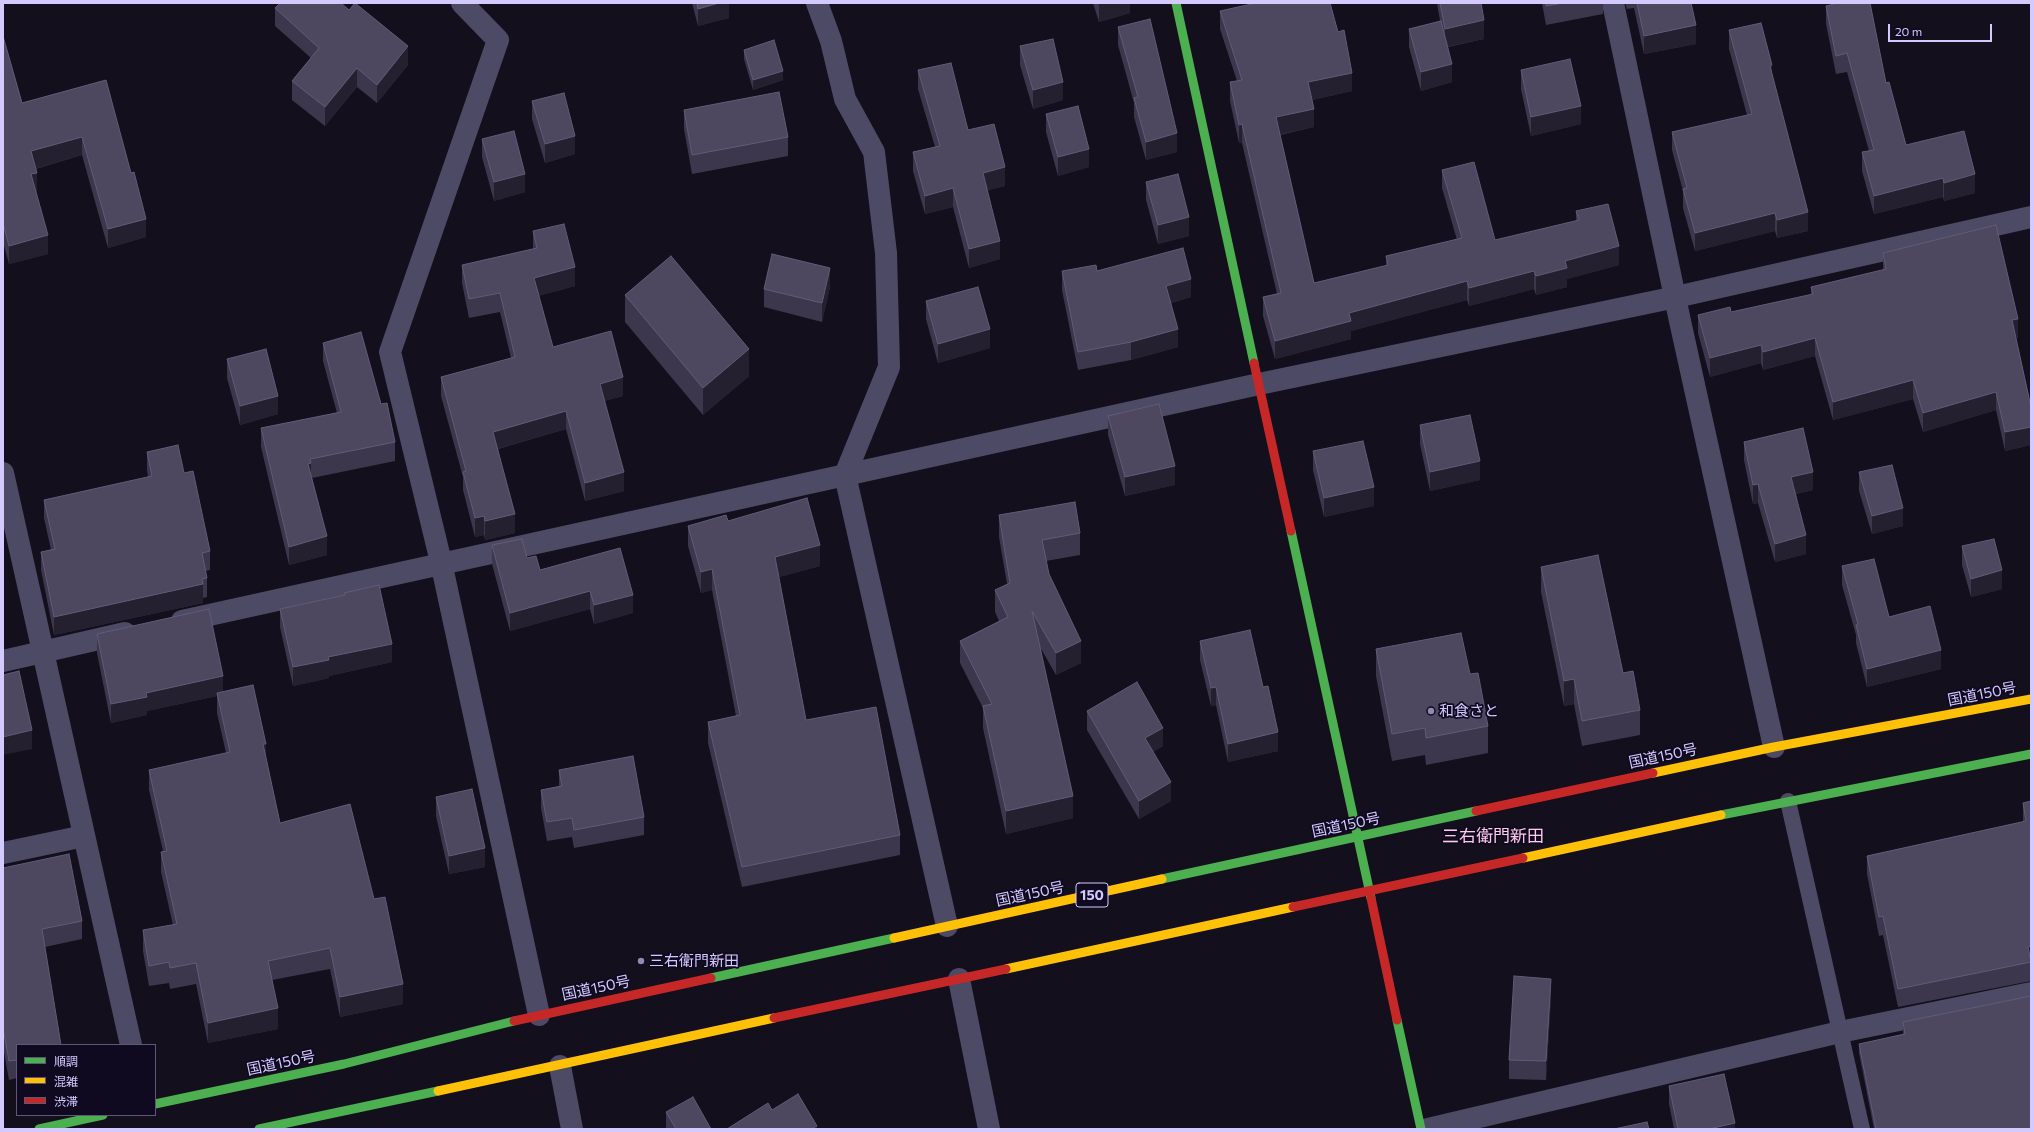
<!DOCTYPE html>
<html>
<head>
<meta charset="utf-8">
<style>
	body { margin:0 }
	#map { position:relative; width:2034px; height:1132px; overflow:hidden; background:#130f1c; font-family:Commissioner,"Noto Sans JP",sans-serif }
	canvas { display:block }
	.frame { position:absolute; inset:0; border:4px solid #d4caff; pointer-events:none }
	.legend { position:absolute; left:16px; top:1044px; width:140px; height:72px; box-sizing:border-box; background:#100a21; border:1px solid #5e577a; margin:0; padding:5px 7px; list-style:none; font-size:12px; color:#d4caff }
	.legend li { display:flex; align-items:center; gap:8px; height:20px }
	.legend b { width:20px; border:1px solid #5e577a }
	.scale { position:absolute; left:1888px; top:24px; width:104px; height:18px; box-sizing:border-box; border:2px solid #d4caff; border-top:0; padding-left:5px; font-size:12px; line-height:14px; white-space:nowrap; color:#d4caff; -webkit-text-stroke:3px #100a21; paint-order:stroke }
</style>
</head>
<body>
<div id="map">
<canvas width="2034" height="1132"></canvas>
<div class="frame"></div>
<ul class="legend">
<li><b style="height:5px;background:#4caf50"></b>順調</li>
<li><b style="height:5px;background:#ffc107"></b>混雑</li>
<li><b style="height:5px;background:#c62828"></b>渋滞</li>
</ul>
<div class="scale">20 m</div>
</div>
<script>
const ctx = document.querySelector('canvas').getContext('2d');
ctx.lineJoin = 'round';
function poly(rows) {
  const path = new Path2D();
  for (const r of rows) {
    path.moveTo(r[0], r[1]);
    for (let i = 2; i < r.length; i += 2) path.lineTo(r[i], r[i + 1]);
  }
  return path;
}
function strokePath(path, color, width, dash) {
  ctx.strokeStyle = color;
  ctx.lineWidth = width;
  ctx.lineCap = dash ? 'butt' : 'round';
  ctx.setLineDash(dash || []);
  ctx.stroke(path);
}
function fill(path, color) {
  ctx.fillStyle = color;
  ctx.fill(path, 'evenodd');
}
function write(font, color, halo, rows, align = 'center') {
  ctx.font = font + ' Commissioner,"Noto Sans JP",sans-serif';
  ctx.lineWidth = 3.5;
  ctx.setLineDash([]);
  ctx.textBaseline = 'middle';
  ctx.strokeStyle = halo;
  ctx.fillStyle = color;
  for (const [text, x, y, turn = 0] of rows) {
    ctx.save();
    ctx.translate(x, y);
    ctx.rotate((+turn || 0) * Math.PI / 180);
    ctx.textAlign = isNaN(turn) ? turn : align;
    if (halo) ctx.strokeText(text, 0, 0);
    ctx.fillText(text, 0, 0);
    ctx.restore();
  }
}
const lane = poly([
	[1788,801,1862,1129]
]);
const street = poly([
	[462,3,498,40,390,352,441,562,539,1015],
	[817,3,831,41,845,99,874,152,886,253,889,367,845,475,947,926],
	[1613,3,1680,321,1774,747],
	[3,473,131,1045],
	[182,621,1259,384,1676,297,2031,217],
	[3,661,125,633],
	[3,853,84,836],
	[959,979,989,1129],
	[560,1066,572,1129],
	[1428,1129,1840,1032,2031,993]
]);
const fast = poly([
	[1176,3,1254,363],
	[1291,531,1371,898],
	[1721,815,2031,754],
	[1162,879,1476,811],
	[711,978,894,938],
	[1397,1020,1421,1129],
	[155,1104,344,1064,514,1021],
	[39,1129,103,1115],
	[259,1129,438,1091]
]);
const slow = poly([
	[1653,773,1774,747,2031,699],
	[1523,858,1721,815],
	[894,938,1162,879],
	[1006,969,1293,907],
	[438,1091,774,1018]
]);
const jam = poly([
	[1254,363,1291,531],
	[1476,811,1653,773],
	[1371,898,1397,1020],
	[1293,907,1523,858],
	[774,1018,1006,969],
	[514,1021,711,978]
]);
const wall = poly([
	[692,3,729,3,729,18,698,26],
	[1093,3,1130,3,1130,13,1099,22],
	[1437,3,1481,3,1484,39,1448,47,1452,82,1421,91,1409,47,1409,29,1440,21],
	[1542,3,1603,3,1603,14,1546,25],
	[1625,3,1691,3,1696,44,1644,54,1634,8,1627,9],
	[1826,6,1886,83,1906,145,1975,193,1944,201,1943,197,1874,214,1862,171,1862,152,1869,151,1847,72,1836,74,1826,24],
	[275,8,408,65,377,103,357,87,325,126,292,100,292,81,311,58,275,26],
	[1220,11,1352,91,1312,100,1314,127,1280,135,1314,283,1386,266,1386,256,1457,240,1442,188,1442,170,1495,240,1576,221,1576,211,1619,265,1567,279,1567,287,1536,295,1534,289,1469,306,1467,300,1351,331,1351,339,1275,359,1263,316,1263,297,1277,294,1242,143,1239,143,1230,101,1230,82,1237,81,1220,29],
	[1118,27,1177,152,1146,160,1134,117,1134,103,1118,45],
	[1729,30,1772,74,1808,231,1777,238,1775,231,1695,251,1683,208,1683,191,1672,150,1672,132,1747,115,1729,49],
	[3,36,22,103,106,80,146,237,108,248,82,155,36,169,37,191,36,192,48,254,9,264,3,242],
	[1020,46,1063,100,1033,109,1020,65],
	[744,50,783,80,753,90,744,59],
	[918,70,968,130,1005,186,987,190,1000,259,969,268,953,207,925,214,913,171,913,152,935,147,918,89],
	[1521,70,1581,124,1531,136,1521,89],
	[532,101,575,154,545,163,532,119],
	[684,110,788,137,788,156,692,174,684,129],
	[1046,114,1089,167,1058,176,1046,132],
	[482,139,525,192,494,201,482,157],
	[1146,182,1189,236,1158,244,1146,200],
	[533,231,575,286,538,296,553,347,623,396,604,401,624,491,585,501,566,429,498,449,515,533,485,540,484,535,475,537,463,490,463,477,441,396,441,377,511,358,500,312,469,318,462,283,462,265,533,249],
	[1883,253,2018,338,2016,338,2031,407,2031,445,2005,451,1996,410,1923,432,1913,399,1833,420,1815,356,1763,370,1761,363,1710,377,1698,333,1698,315,1731,312,1811,295,1811,287,1883,270],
	[1062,271,1097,271,1191,297,1171,303,1178,347,1131,360,1078,370,1062,290],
	[830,287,822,322,764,307,764,289],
	[625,295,749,376,703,415,625,322],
	[926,301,990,348,938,363,926,319],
	[323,343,381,404,395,442,395,461,312,478,327,555,289,565,261,447,261,428,337,413,323,361],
	[227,359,278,414,240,425,227,378],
	[1108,416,1175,485,1125,496,1108,435],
	[1420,425,1480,480,1430,491,1420,444],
	[1744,442,1813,490,1796,494,1806,554,1775,562,1758,503,1753,504,1744,460],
	[1313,451,1374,506,1324,517,1313,470],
	[147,452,184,473,210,551,210,570,205,571,207,578,207,597,203,598,203,603,54,635,41,570,41,552,51,550,44,518,44,500,148,477,147,470],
	[1859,472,1903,526,1872,534,1859,491],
	[999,515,1080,533,1080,555,1046,561,1049,574,1081,663,1056,675,1040,647,1073,818,1006,834,983,728,983,708,960,663,960,641,999,621,995,612,995,590,1007,584,999,537],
	[728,521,820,566,779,577,806,720,900,835,900,855,742,887,708,743,708,722,736,716,712,590,701,593,688,546,688,526],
	[492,545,527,558,540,570,620,548,633,613,594,624,590,609,510,631,492,564],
	[1962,546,2002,589,1971,597,1962,565],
	[1842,566,1889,617,1941,669,1867,687,1856,643,1856,635,1842,585],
	[1541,567,1623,673,1640,710,1640,735,1582,746,1574,704,1564,706,1541,592],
	[344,593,392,662,329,676,329,678,293,686,280,627,280,609,344,595],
	[97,634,223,691,266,757,280,823,374,899,403,1004,340,1017,330,969,272,980,278,1029,208,1043,196,984,170,989,169,983,149,986,143,951,143,930,173,925,161,872,161,852,163,851,149,790,149,770,226,753,217,713,217,696,147,711,147,715,111,723,97,653],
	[1200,641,1263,687,1278,751,1228,762,1216,705,1211,706,1200,660],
	[1376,649,1470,674,1488,726,1488,753,1426,765,1425,755,1392,761,1376,676],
	[1087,711,1163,746,1153,752,1171,801,1139,819,1087,730],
	[559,770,644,817,644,835,574,848,572,837,547,841,541,808,541,790,559,786],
	[436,797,485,867,449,874,436,816],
	[2031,801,2031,981,1898,1007,1883,935,1879,936,1867,874,1867,856,2023,822,2023,803],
	[3,868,82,921,82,939,45,947,17,1045,17,1078,9,1080,3,1047],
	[1551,997,1546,1080,1509,1079,1509,1060],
	[1903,1022,2031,1129,1874,1129,1859,1053,1859,1044,1903,1034],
	[1669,1086,1735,1129,1674,1129,1669,1104],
	[666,1112,711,1129,666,1129]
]);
const shadedWall = poly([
	[719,3,729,3,729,18,698,26,698,9],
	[1099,3,1130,3,1130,13,1099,22],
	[1484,20,1484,39,1445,47,1445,29],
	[1696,25,1696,44,1644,54,1644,36],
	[408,46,408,65,377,103,377,85],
	[1452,64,1452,82,1421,91,1421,72],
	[1772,65,1772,84,1770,66],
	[357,68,357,87,325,126,325,107],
	[783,71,783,80,753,90,753,80],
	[1352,73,1352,91,1308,101,1308,82],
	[1063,82,1063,100,1033,109,1033,90],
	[1581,106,1581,124,1531,136,1531,117],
	[1314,109,1314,127,1276,135,1276,117],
	[1242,124,1242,143,1239,143,1239,125],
	[1177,133,1177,152,1146,160,1146,142],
	[575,136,575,154,545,163,545,144],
	[82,137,82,155,31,170,31,151],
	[1089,149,1089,167,1058,176,1058,157],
	[1005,167,1005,186,983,192,983,173],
	[37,173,37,191,31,193,31,174],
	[525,174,525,192,494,201,494,182],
	[1975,174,1975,193,1944,201,1944,183],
	[1943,178,1943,197,1874,214,1874,196],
	[953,188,953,207,925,214,925,196],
	[1808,212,1808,231,1777,238,1777,220],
	[1775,213,1775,231,1695,251,1695,233],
	[1189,217,1189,236,1158,244,1158,225],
	[146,219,146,237,108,248,108,229],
	[48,235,48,254,9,264,9,246],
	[1000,241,1000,259,969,268,969,249],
	[1619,246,1619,265,1567,279,1567,287,1536,295,1536,276,1565,261],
	[575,267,575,286,534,297,534,278],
	[830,268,830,287,822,322,822,303],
	[1534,271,1534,289,1469,306,1469,288],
	[1191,279,1191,297,1166,304,1166,286],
	[1467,281,1467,300,1351,331,1351,339,1275,359,1275,341,1349,313],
	[2018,319,2018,338,2012,339,2012,320],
	[990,329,990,348,938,363,938,344],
	[1178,329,1178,347,1131,360,1131,342],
	[1815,338,1815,356,1763,370,1763,352],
	[1761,345,1761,363,1710,377,1710,358],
	[749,349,749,376,703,415,703,388],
	[623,377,623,396,600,402,600,384],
	[1913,380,1913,399,1833,420,1833,402],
	[1996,392,1996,410,1923,432,1923,413],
	[278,396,278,414,240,425,240,406],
	[566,411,566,429,493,450,493,432],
	[2031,427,2031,445,2005,451,2005,432],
	[1480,461,1480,480,1430,491,1430,472],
	[311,463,311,482,308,464],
	[1175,466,1175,485,1125,496,1125,477],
	[624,472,624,491,585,501,585,483],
	[1813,472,1813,490,1791,495,1791,477],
	[1758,484,1758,503,1753,504,1753,485],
	[1374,487,1374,506,1324,517,1324,498],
	[1903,508,1903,526,1872,534,1872,516],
	[515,514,515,533,485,540,485,521],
	[484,516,484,535,475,537,475,518],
	[1806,535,1806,554,1775,562,1775,544],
	[327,536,327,555,289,565,289,547],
	[820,545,820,566,775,578,775,557],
	[712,569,712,590,701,593,701,572],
	[2002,570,2002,589,1971,597,1971,579],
	[203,584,203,603,54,635,54,617],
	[590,591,590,609,510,631,510,613],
	[633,595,633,613,594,624,594,605],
	[1081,641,1081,663,1056,675,1056,653],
	[392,644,392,662,329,676,329,678,293,686,293,667,328,657],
	[1941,650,1941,669,1867,687,1867,669],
	[223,676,223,695,217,693,217,696,147,711,147,715,111,723,111,704,146,693],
	[1574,679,1574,704,1564,706,1564,681],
	[1216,687,1216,705,1211,706,1211,688],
	[1163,728,1163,746,1145,757,1145,738],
	[32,730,32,749,3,755,3,737],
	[1278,732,1278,751,1228,762,1228,744],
	[263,744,266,744,266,764],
	[1171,782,1171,801,1139,819,1139,801],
	[1073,796,1073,818,1006,834,1006,811],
	[485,848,485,867,449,874,449,856],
	[2031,946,2031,965,2028,947],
	[1551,979,1551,997,1546,1080,1546,1061],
	[403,984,403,1004,340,1017,340,997],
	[278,1008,278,1029,208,1043,208,1023],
	[1735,1123,1735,1129,1709,1129],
	[817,1126,817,1129,811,1129]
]);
const building = poly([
	[280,3,341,3,349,10,355,3,408,46,377,85,357,68,325,107,292,81,319,48,275,8,280,3],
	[697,3,719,3,698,9,697,3],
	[1256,3,1330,3,1338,32,1344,30,1352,73,1308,82,1314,109,1276,117,1314,283,1388,265,1386,256,1462,238,1442,170,1474,162,1495,240,1579,220,1576,211,1608,204,1619,246,1565,261,1567,268,1536,276,1534,271,1469,288,1467,281,1349,313,1351,321,1275,341,1263,297,1281,293,1242,124,1239,125,1230,82,1242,80,1220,11,1256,3],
	[1440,3,1481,3,1484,20,1445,29,1440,3],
	[1546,3,1563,3,1546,6,1546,3],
	[1637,3,1691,3,1696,25,1644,36,1637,3],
	[1838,3,1870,3,1886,83,1889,82,1906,145,1964,131,1975,174,1944,183,1943,178,1874,196,1862,152,1874,150,1847,53,1836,56,1826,6,1838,3],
	[1150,19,1177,133,1146,142,1134,98,1138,97,1118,27,1150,19],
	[1441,21,1452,64,1421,72,1409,29,1441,21],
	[1761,23,1772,65,1770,66,1808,212,1777,220,1775,213,1695,233,1683,189,1687,188,1672,132,1752,114,1729,30,1761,23],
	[3,36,22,103,106,80,131,173,134,172,146,219,108,229,82,137,31,151,37,173,31,174,48,235,9,246,3,223,3,36],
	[1053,39,1063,82,1033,90,1020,46,1053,39],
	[774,40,783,71,753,80,744,50,774,40],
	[1570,59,1581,106,1531,117,1521,70,1570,59],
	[951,63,968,130,994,124,1005,167,983,173,1000,241,969,249,953,188,925,196,913,152,940,146,918,70,951,63],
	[779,92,788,137,692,155,684,110,779,92],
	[564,93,575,136,545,144,532,101,564,93],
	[1078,106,1089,149,1058,157,1046,114,1078,106],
	[514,131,525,174,494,182,482,139,514,131],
	[1178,174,1189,217,1158,225,1146,182,1178,174],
	[564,224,575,267,534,278,553,347,611,331,623,377,600,384,624,472,585,483,566,411,493,432,515,514,485,521,484,516,475,518,463,472,466,471,441,377,515,357,500,293,469,299,462,265,537,248,533,231,564,224],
	[1996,225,2018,319,2012,320,2031,407,2031,427,2005,432,1996,392,1923,413,1913,380,1833,402,1815,338,1763,352,1761,345,1710,358,1698,315,1730,307,1731,312,1813,294,1811,287,1886,269,1883,253,1996,225],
	[1183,248,1191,279,1166,286,1178,329,1131,342,1078,352,1062,271,1096,265,1097,271,1183,248],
	[772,254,830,268,822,303,764,289,772,254],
	[671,256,749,349,703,388,625,295,671,256],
	[978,287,990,329,938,344,926,301,978,287],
	[361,332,381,404,387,403,395,442,310,459,311,463,308,464,327,536,289,547,261,428,341,412,323,343,361,332],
	[266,349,278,396,240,406,227,359,266,349],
	[1159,404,1175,466,1125,477,1108,416,1159,404],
	[1470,415,1480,461,1430,472,1420,425,1470,415],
	[1803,428,1813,472,1791,477,1806,535,1775,544,1758,484,1753,485,1744,442,1803,428],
	[1363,441,1374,487,1324,498,1313,451,1363,441],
	[178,445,184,473,193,471,210,551,202,553,207,578,202,579,203,584,54,617,41,552,55,549,44,500,152,476,147,452,178,445],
	[1892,465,1903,508,1872,516,1859,472,1892,465],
	[807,498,820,545,775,557,806,720,876,707,900,835,742,867,708,722,740,715,712,569,701,572,688,526,726,515,728,521,807,498],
	[1075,502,1080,533,1042,540,1049,574,1081,641,1056,653,1032,611,1073,796,1006,811,983,706,992,704,960,641,1008,617,995,590,1010,583,999,515,1075,502],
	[522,539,527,558,536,556,540,570,620,548,633,595,594,605,590,591,510,613,492,545,522,539],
	[1994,539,2002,570,1971,579,1962,546,1994,539],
	[1598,555,1623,673,1633,671,1640,710,1582,721,1574,679,1564,681,1541,567,1598,555],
	[1874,559,1889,617,1930,606,1941,650,1867,669,1856,625,1858,624,1842,566,1874,559],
	[379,585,392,644,328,657,329,660,293,667,280,609,345,595,344,593,379,585],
	[209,609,223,676,146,693,147,697,111,704,97,634,209,609],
	[1250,630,1263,687,1268,686,1278,732,1228,744,1216,687,1211,688,1200,641,1250,630],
	[1461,633,1470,674,1478,673,1488,726,1426,738,1425,728,1392,734,1376,649,1461,633],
	[19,671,32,730,3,737,3,675,19,671],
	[1137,682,1163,728,1145,738,1171,782,1139,801,1087,711,1137,682],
	[253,685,266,744,263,744,280,823,350,804,374,899,385,897,403,984,340,997,330,948,268,961,278,1008,208,1023,196,963,170,968,169,962,149,966,143,930,177,924,161,852,167,851,149,770,230,752,217,693,253,685],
	[633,756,644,817,574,830,572,818,547,822,541,790,562,786,559,770,633,756],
	[472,789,485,848,449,856,436,797,472,789],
	[2031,801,2031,946,2028,947,2031,962,1898,989,1883,916,1879,917,1867,856,2026,821,2023,803,2031,801],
	[69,854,82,921,42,929,61,1045,17,1045,17,1060,9,1061,3,1028,3,868,69,854],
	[1514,976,1551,979,1546,1061,1509,1060,1514,976],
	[2031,996,2031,1129,1876,1129,1859,1044,1905,1034,1903,1022,2031,996],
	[1724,1074,1735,1123,1709,1129,1678,1129,1669,1086,1724,1074],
	[798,1094,817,1126,811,1129,727,1129,768,1103,772,1110,798,1094],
	[693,1097,711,1129,676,1129,666,1112,693,1097],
	[1647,1122,1649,1129,1614,1129,1647,1122]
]);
const markers = [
	[1431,711,4,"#9089b0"],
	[641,961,4,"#9089b0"]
];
const shields = [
	[1092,895,32]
];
const shieldNames = [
	["150",1092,895]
];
const streetNames = [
	["国道150号",1982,694,-11],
	["国道150号",1663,756,-12],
	["国道150号",1346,825,-12],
	["国道150号",1030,894,-12],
	["国道150号",596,988,-12],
	["国道150号",281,1063,-12]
];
const poiNames = [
	["和食さと",1439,711],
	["三右衛門新田",649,961]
];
const quarterNames = [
	["三右衛門新田",1493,836]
];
strokePath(lane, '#4d4a65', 16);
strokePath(street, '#4d4a65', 22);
strokePath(fast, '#4caf50', 9);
strokePath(slow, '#ffc107', 9);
strokePath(jam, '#c62828', 9);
fill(wall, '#3c374c');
fill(shadedWall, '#252030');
fill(building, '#4d475f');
strokePath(building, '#625b78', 1);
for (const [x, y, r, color] of markers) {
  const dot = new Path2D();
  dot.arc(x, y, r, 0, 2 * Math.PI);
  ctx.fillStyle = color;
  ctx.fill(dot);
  strokePath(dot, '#100a21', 1.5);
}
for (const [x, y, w] of shields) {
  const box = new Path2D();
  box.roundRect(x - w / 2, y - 12, w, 24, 3);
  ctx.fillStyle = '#100a21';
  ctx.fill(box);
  strokePath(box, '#d4caff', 1);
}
write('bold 14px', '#d4caff', null, shieldNames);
write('15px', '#d4caff', '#100a21', streetNames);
write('15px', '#d4caff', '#100a21', poiNames, 'left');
write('17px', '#ffcce9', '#100a21', quarterNames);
</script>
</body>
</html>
